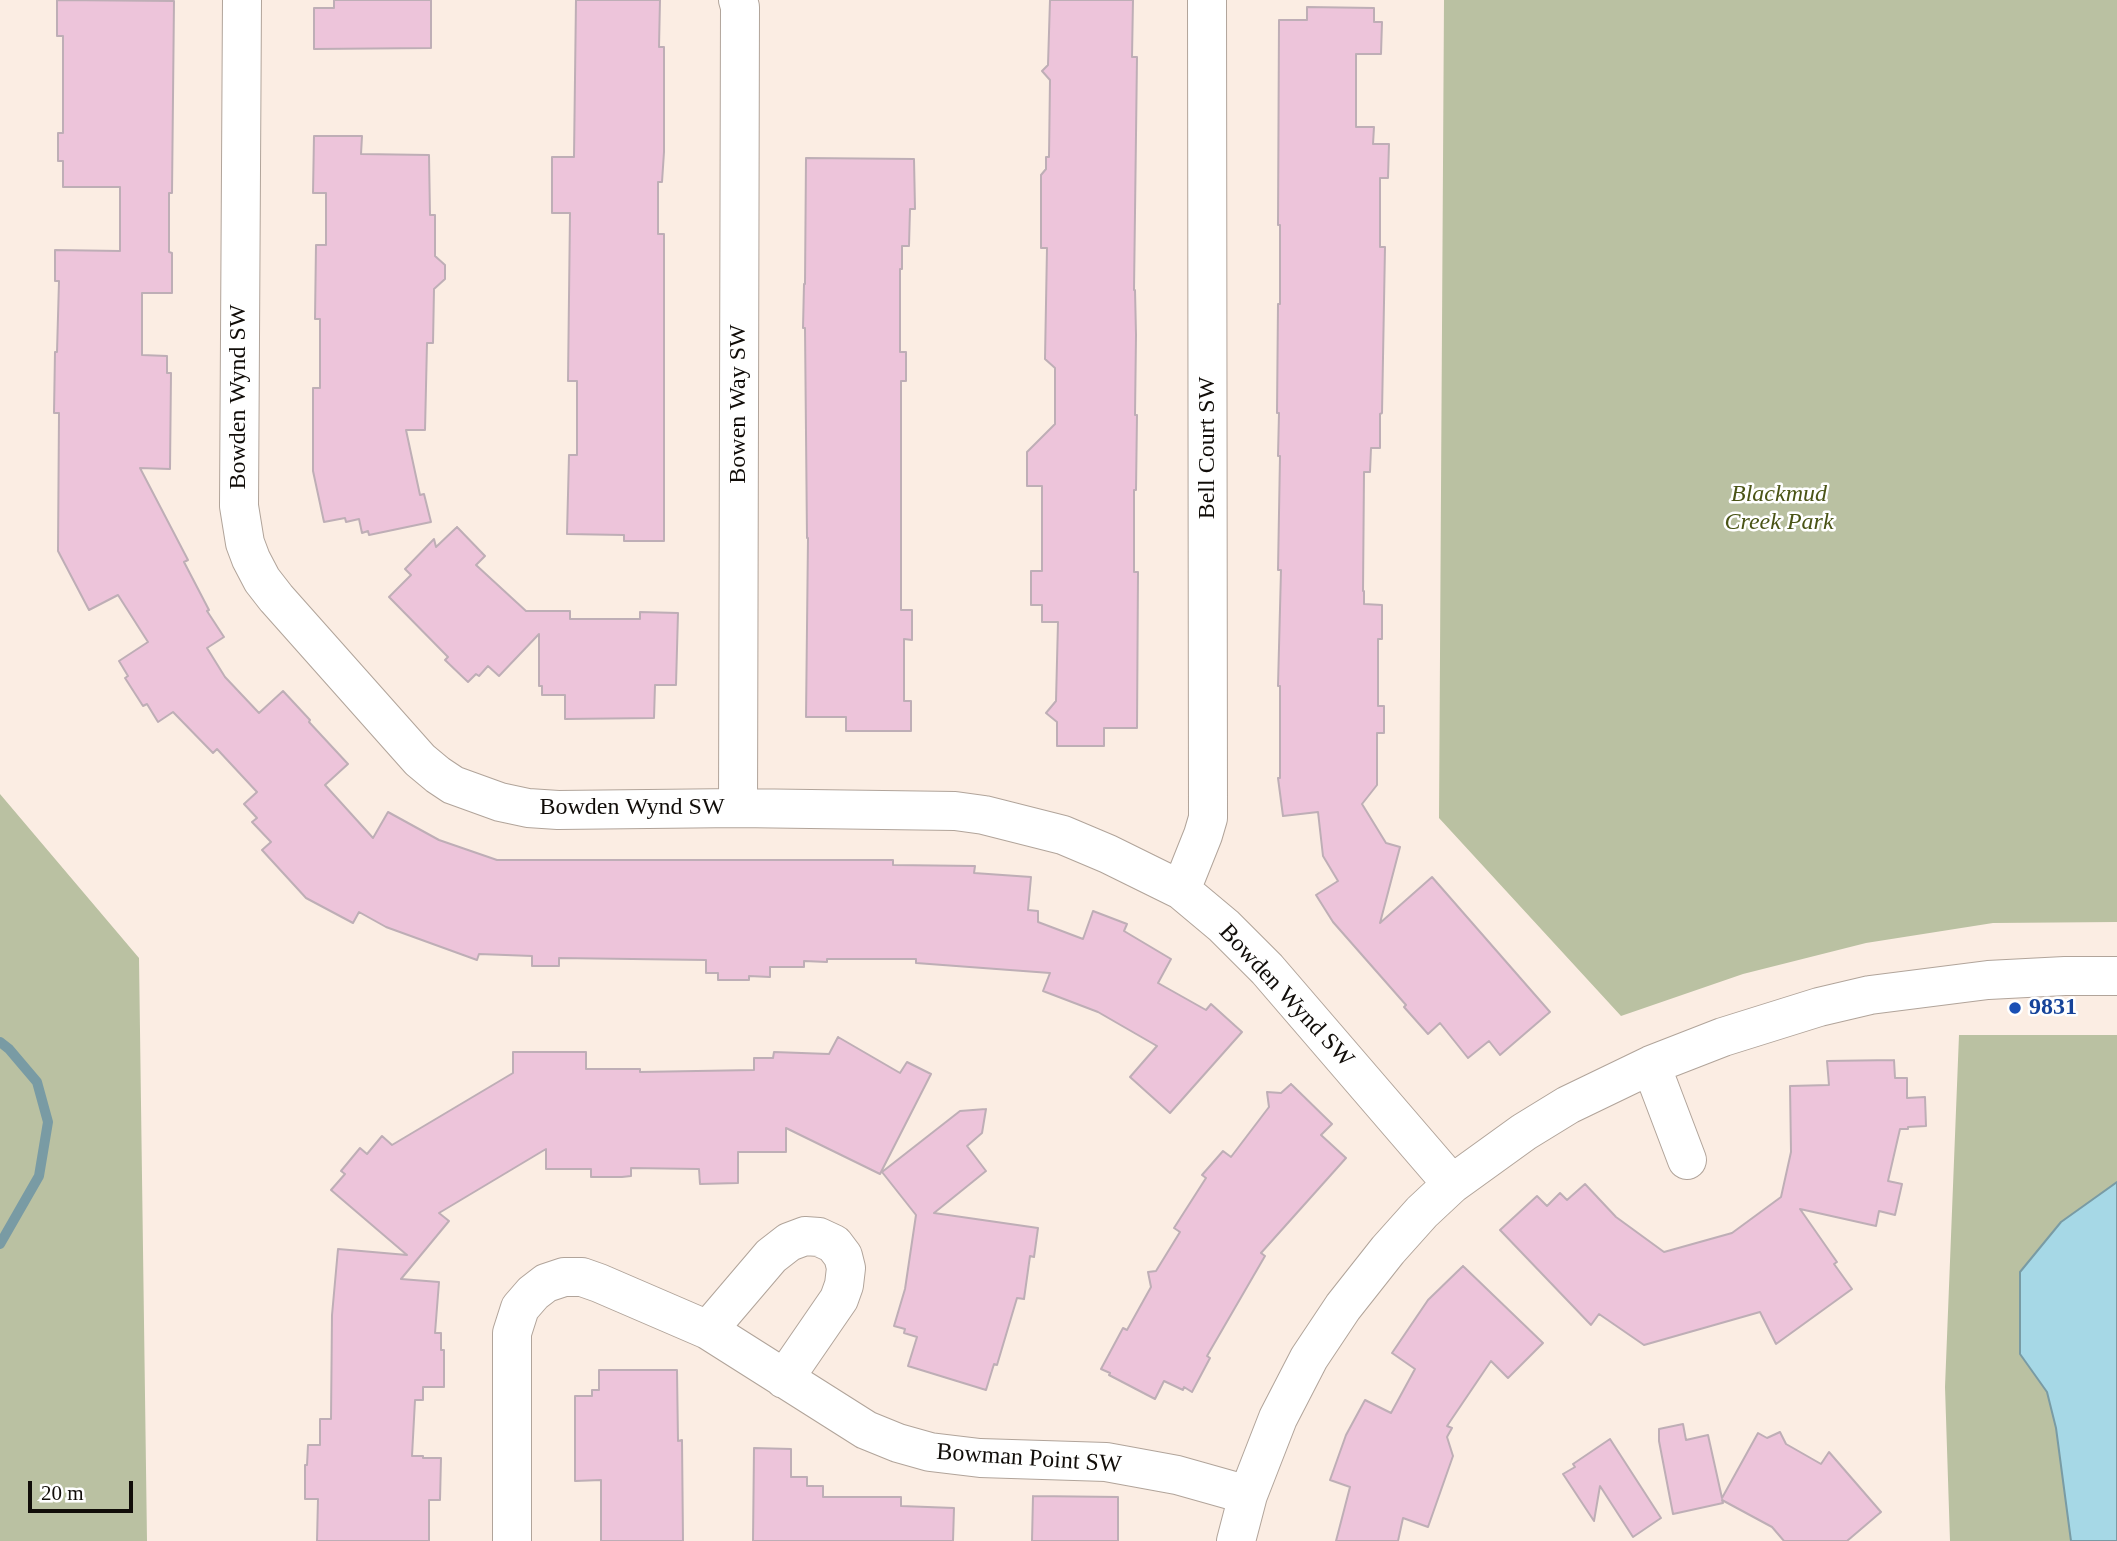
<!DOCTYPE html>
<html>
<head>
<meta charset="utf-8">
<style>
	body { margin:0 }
	#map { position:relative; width:2117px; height:1541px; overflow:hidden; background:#fbede3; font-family:"Times New Roman",serif }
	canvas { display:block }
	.scale { position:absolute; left:28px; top:1481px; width:105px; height:32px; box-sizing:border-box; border:4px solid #110d09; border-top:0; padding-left:9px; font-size:21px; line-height:24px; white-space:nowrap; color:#110d09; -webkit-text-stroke:5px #fff; paint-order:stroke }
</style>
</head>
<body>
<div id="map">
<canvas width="2117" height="1541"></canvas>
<div class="scale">20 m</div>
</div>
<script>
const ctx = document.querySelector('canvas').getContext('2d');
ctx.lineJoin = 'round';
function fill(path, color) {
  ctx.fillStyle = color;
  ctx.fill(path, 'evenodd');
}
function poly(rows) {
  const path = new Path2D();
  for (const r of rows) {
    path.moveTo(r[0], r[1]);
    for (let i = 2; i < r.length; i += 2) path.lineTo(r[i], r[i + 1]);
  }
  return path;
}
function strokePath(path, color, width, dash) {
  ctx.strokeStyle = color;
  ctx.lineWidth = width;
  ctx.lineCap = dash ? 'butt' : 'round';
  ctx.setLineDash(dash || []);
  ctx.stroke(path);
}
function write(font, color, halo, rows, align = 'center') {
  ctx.font = font + ' "Times New Roman",serif';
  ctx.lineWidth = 5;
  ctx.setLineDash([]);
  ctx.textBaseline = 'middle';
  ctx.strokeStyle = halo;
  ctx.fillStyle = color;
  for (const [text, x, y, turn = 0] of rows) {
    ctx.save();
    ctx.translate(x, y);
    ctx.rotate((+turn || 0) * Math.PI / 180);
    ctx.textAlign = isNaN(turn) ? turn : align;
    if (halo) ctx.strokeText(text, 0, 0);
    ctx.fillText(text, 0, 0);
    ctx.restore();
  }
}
const green = poly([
	[1444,0,2117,0,2117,922,1993,923,1866,943,1743,974,1621,1016,1439,818],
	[0,794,139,958,147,1541,0,1541],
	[1959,1035,2117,1035,2117,1541,1950,1541,1945,1387]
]);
const water = poly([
	[2117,1182,2117,1541,2071,1541,2056,1428,2047,1392,2020,1354,2020,1272,2061,1222,2117,1182]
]);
const stream = poly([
	[0,1042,9,1049,37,1082,48,1122,39,1176,0,1244]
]);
const building = poly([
	[57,0,174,1,172,193,169,193,169,252,172,253,172,293,142,293,142,355,167,356,167,373,171,373,170,469,140,468,188,560,184,562,209,610,207,611,224,637,207,648,225,677,259,713,283,691,310,720,309,722,348,764,325,785,373,838,388,812,439,840,497,860,893,860,893,865,975,866,974,873,1031,877,1028,910,1038,911,1038,922,1083,939,1093,911,1127,924,1124,931,1171,959,1158,983,1206,1010,1211,1004,1242,1032,1170,1113,1130,1077,1157,1046,1098,1012,1043,991,1050,973,916,963,916,959,827,959,827,962,804,961,804,967,770,967,770,977,749,976,749,980,718,980,718,973,706,973,706,960,559,958,559,966,532,966,532,956,479,954,477,960,386,927,359,912,353,923,306,898,262,850,271,842,252,822,257,818,244,804,257,792,217,749,213,753,173,712,158,722,147,704,143,706,125,678,128,676,119,661,148,642,118,595,89,610,58,551,59,413,54,413,55,352,57,352,59,281,55,281,55,250,120,251,120,187,63,187,63,161,58,161,58,133,63,133,63,36,57,36,57,0],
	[334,0,431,0,431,48,314,49,314,8,334,8,334,0],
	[576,0,660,0,659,47,664,47,664,152,662,182,658,182,658,234,664,234,664,541,624,541,624,535,567,534,569,455,577,455,577,381,568,381,570,213,552,213,552,157,574,157,576,0],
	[1050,0,1133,0,1132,57,1137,57,1134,290,1135,290,1136,335,1135,415,1137,415,1136,490,1134,490,1134,572,1138,572,1137,728,1104,728,1104,746,1057,746,1057,722,1046,713,1056,701,1058,622,1042,622,1042,605,1031,605,1031,571,1042,571,1042,486,1027,486,1027,452,1055,424,1055,368,1045,359,1047,248,1041,248,1041,175,1046,169,1046,157,1049,157,1050,80,1042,71,1048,65,1050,0],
	[1307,7,1374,8,1374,22,1382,22,1381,54,1356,54,1356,127,1374,127,1373,144,1389,144,1388,178,1380,178,1380,247,1385,247,1382,413,1380,414,1380,448,1371,448,1370,472,1364,472,1363,591,1364,591,1364,604,1382,605,1382,639,1378,639,1378,706,1384,706,1384,733,1377,733,1377,785,1362,804,1386,843,1400,847,1380,923,1432,877,1550,1012,1500,1055,1489,1041,1468,1058,1440,1023,1428,1034,1404,1007,1406,1005,1333,922,1316,895,1338,881,1323,856,1318,812,1283,816,1278,778,1280,778,1280,686,1278,686,1281,570,1278,570,1280,456,1278,456,1279,413,1277,413,1278,304,1280,304,1280,225,1278,225,1279,20,1307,20,1307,7],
	[314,136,362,136,361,154,429,155,430,215,435,215,435,256,445,265,445,279,434,289,433,343,427,343,425,430,406,430,420,495,424,494,431,522,369,535,368,531,362,533,359,519,346,522,345,518,324,522,313,471,313,388,320,388,320,319,315,319,316,245,326,245,326,193,313,193,314,136],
	[806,158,914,159,915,209,910,209,909,246,902,246,902,269,900,269,900,352,906,352,906,381,901,381,901,610,912,610,912,640,904,639,904,701,911,701,911,731,846,731,846,717,806,717,808,538,807,538,805,328,803,328,804,284,805,284,806,158],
	[457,527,485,556,476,565,526,611,570,611,570,619,640,619,640,612,678,613,676,685,655,685,654,718,565,719,565,695,542,695,542,686,539,686,539,634,499,676,488,666,479,676,476,674,468,682,445,660,448,657,389,597,411,575,405,569,434,539,436,547,457,527],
	[838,1037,900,1073,907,1062,931,1074,880,1174,786,1128,786,1152,738,1152,738,1183,700,1184,699,1169,631,1168,631,1176,622,1177,591,1177,591,1169,546,1169,546,1149,439,1213,449,1221,401,1279,439,1282,435,1333,441,1333,441,1350,444,1350,444,1387,423,1387,423,1400,415,1400,412,1456,423,1456,423,1458,441,1458,440,1500,429,1500,429,1541,317,1541,318,1499,305,1499,305,1465,307,1465,308,1445,320,1445,320,1419,331,1419,332,1315,338,1249,407,1255,331,1190,345,1174,341,1171,360,1148,367,1154,382,1136,392,1145,513,1073,513,1052,586,1052,586,1069,640,1069,640,1072,754,1070,754,1058,773,1058,774,1052,829,1054,838,1037],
	[1894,1060,1895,1078,1907,1078,1907,1098,1925,1097,1926,1126,1908,1127,1908,1129,1900,1129,1888,1181,1902,1184,1895,1215,1879,1211,1876,1226,1800,1209,1837,1262,1834,1264,1852,1289,1776,1344,1760,1312,1644,1345,1599,1314,1591,1325,1500,1230,1537,1196,1547,1206,1560,1193,1567,1200,1585,1184,1616,1217,1664,1252,1732,1233,1781,1197,1791,1152,1790,1086,1829,1085,1827,1061,1894,1060],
	[1291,1084,1332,1124,1321,1135,1346,1158,1261,1253,1265,1256,1207,1356,1210,1358,1192,1392,1184,1387,1183,1390,1164,1381,1155,1399,1109,1375,1110,1373,1101,1369,1123,1328,1127,1330,1151,1287,1148,1272,1156,1271,1180,1232,1174,1228,1206,1178,1202,1175,1223,1151,1231,1157,1269,1107,1267,1092,1281,1093,1291,1084],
	[986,1109,982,1133,967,1146,986,1171,934,1213,1038,1228,1034,1257,1030,1256,1024,1299,1017,1298,997,1365,994,1364,986,1390,908,1366,917,1337,904,1333,905,1329,894,1326,905,1289,916,1215,882,1172,960,1111,986,1109],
	[1463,1266,1543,1343,1508,1378,1491,1361,1447,1426,1452,1428,1447,1437,1453,1456,1428,1527,1403,1518,1398,1541,1336,1541,1350,1487,1330,1480,1346,1435,1365,1400,1391,1413,1415,1369,1392,1353,1428,1300,1463,1266],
	[599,1370,677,1370,678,1441,682,1440,683,1541,601,1541,601,1480,575,1481,575,1396,592,1396,592,1390,599,1390,599,1370],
	[1683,1424,1686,1440,1708,1435,1722,1498,1758,1433,1767,1438,1780,1432,1786,1444,1821,1464,1829,1452,1881,1512,1847,1541,1784,1541,1772,1527,1722,1500,1723,1503,1673,1514,1659,1441,1659,1429,1683,1424],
	[1610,1439,1661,1518,1633,1537,1600,1486,1594,1521,1563,1474,1575,1467,1573,1464,1610,1439],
	[754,1448,791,1449,791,1477,807,1477,807,1486,823,1486,823,1497,901,1497,901,1506,954,1508,953,1541,753,1541,754,1448],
	[1033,1496,1118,1497,1118,1541,1032,1541,1033,1496]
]);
const minor = poly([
	[242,0,239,506,245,543,251,559,262,580,276,598,420,760,438,775,453,785,500,802,528,808,558,810,738,808,955,811,984,815,1063,835,1108,854,1181,890,1224,926,1267,969,1452,1184],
	[738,808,740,7,738,0],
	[1181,890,1203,835,1208,818,1207,0],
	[1651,1065,1687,1160],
	[708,1330,771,1256,789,1242,805,1236,819,1237,834,1244,843,1256,846,1268,844,1285,839,1299,784,1379],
	[512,1541,512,1333,520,1308,533,1293,546,1283,564,1277,582,1277,599,1283,708,1330,866,1430,898,1443,930,1452,980,1458,1106,1462,1177,1475,1248,1495],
	[1236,1541,1248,1495,1278,1418,1309,1358,1343,1307,1388,1250,1422,1212,1452,1184,1524,1132,1568,1105,1651,1065,1723,1037,1819,1007,1870,995,1988,980,2065,976,2117,976]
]);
const markers = [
	[2015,1008,7,"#1a4fb4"]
];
const streetNames = [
	["Bowden Wynd SW",239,397,-90],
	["Bowen Way SW",739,404,-90],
	["Bell Court SW",1208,448,-90],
	["Bowden Wynd SW",632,808],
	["Bowden Wynd SW",1286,996,47],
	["Bowman Point SW",1029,1459,4]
];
const parkNames = [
	["Blackmud",1779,495],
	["Creek Park",1779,523]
];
const transitNames = [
	["9831",2029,1008]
];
fill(green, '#bac1a2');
fill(water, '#a6d8e6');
strokePath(water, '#799ba4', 2);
strokePath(stream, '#799ba4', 10);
fill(building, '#edc4da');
strokePath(building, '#beaeb6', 2);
strokePath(minor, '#b1a49a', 40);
strokePath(minor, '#fff', 38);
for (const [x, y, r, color] of markers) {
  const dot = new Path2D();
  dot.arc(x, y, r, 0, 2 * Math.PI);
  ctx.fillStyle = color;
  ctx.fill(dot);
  strokePath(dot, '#fff', 2.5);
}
write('24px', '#110d09', '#fff', streetNames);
write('italic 24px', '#4a5416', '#fff', parkNames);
write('bold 24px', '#164399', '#fff', transitNames, 'left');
</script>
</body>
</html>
